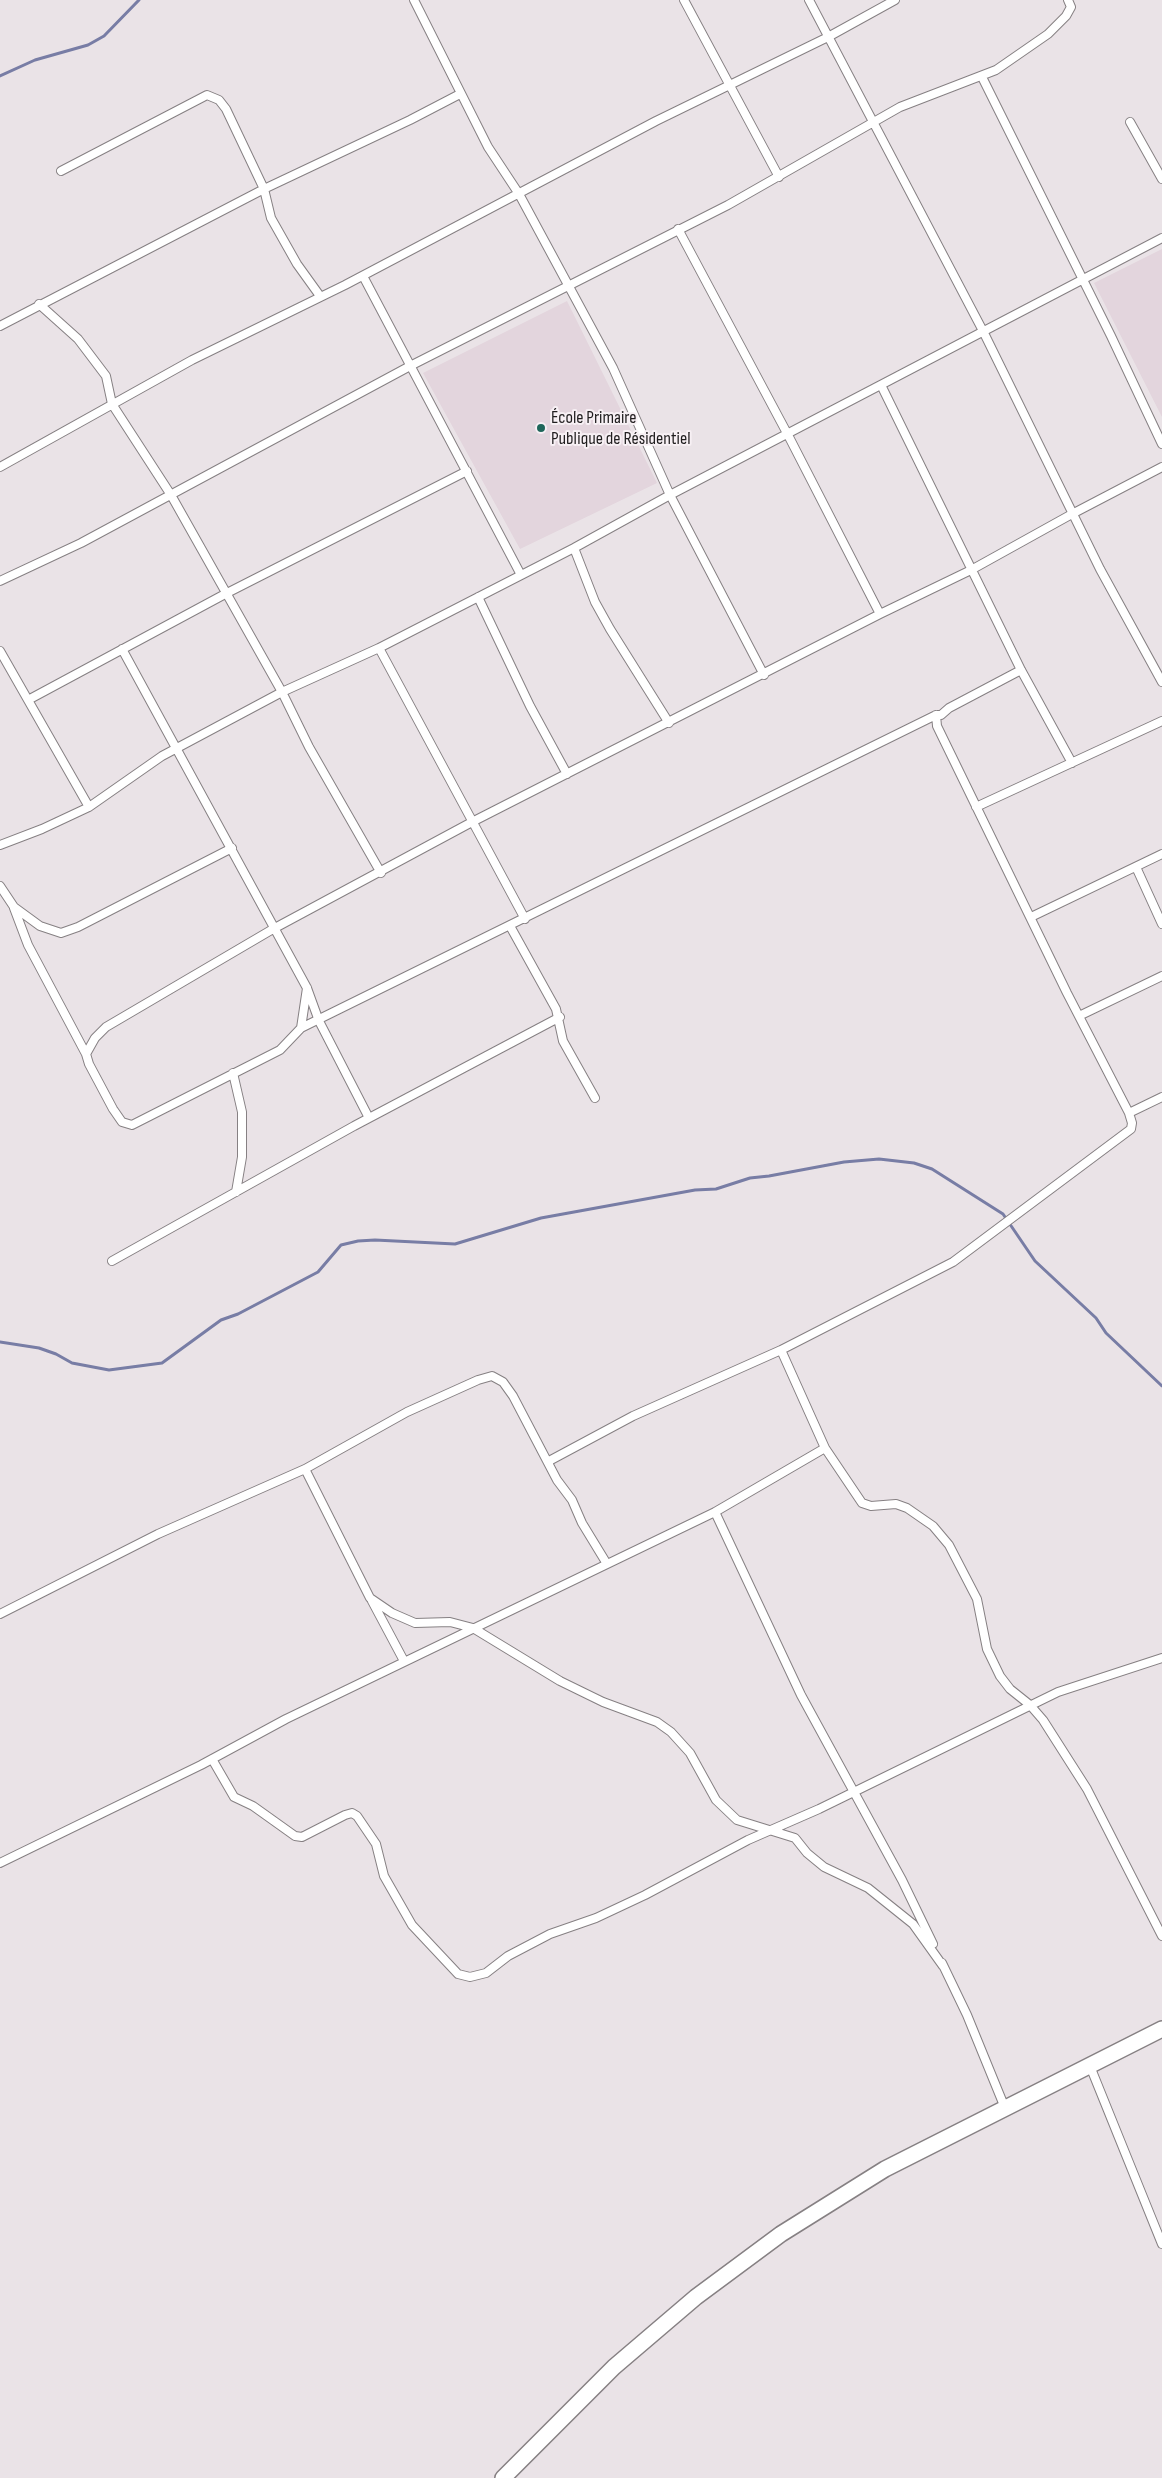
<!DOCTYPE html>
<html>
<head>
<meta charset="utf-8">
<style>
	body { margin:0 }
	canvas { display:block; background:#eae3e7 }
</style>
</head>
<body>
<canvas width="1162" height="2478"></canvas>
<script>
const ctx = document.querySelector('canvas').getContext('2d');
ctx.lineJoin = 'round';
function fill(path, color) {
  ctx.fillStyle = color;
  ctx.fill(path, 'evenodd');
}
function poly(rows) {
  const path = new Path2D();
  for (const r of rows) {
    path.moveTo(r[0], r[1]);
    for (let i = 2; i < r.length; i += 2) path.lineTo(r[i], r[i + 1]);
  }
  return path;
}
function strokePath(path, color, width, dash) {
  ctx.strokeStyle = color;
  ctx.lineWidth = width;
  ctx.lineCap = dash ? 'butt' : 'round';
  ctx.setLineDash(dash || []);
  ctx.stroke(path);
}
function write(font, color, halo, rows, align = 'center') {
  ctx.font = font + ' "Sofia Sans Condensed",sans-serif';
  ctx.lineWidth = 4;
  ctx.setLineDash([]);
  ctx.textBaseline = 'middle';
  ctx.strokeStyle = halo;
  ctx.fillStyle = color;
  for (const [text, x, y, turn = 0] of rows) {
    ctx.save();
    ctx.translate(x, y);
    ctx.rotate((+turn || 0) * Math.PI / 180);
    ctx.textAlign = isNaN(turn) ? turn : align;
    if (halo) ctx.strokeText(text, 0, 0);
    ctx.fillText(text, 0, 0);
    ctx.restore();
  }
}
const built = poly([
	[1162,249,1162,417,1094,283],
	[567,301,657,483,520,549,423,373]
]);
const stream = poly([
	[0,76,35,60,88,45,104,36,139,0],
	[0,1342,39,1348,56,1354,72,1363,109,1370,162,1363,221,1320,238,1314,318,1272,341,1245,358,1241,375,1240,455,1244,541,1218,695,1190,716,1189,750,1178,769,1176,844,1162,879,1159,914,1163,932,1169,1003,1214,1035,1261,1096,1318,1106,1333,1162,1386]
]);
const street = poly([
	[414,0,488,147,519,194,613,368,670,495,764,675],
	[684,0,779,177],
	[809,0,983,331,1100,569,1162,682],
	[982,77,1111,336,1162,444],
	[1130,122,1162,179],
	[61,171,207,95,219,100,226,109,264,189,271,218,297,264,320,296],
	[678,229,788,435,880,614],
	[363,276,521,575],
	[39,304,78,339,106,376,112,404,171,495,282,692,309,747,381,873],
	[0,326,264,189,410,120,460,94],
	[881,385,1021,670,1072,763],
	[0,467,192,360,345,285,656,121,828,37,895,0],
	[574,548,595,602,610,629,669,723],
	[0,581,81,543,412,365,728,205,900,107,996,70,1048,34,1066,16,1071,7,1068,0],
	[478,597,530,706,567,774],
	[379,648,525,919],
	[122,649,307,988,319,1021,369,1118],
	[0,651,89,807],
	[28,700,227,593,467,471],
	[976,807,1162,721],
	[0,845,42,829,89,807,162,756,282,692,379,648,574,548,670,495,1162,238],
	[1136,867,1162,924],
	[0,886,14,907,40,926,61,933,78,927,232,848],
	[14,908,28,945,86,1054],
	[1031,917,1162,854],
	[510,926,556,1009,563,1041,595,1098],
	[307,988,301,1028,280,1050,132,1125,122,1122,113,1109,89,1064,86,1054,95,1038,106,1027,273,929,472,822,880,614,971,570,1072,514,1162,467],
	[1079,1016,1162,976],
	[301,1028,936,715],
	[233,1073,242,1112,242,1157,236,1192],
	[1129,1113,1162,1097],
	[112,1261,354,1126,560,1017],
	[825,1448,862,1503,871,1506,896,1504,907,1508,933,1526,949,1545,977,1599,987,1649,1000,1676,1010,1689,1030,1705,1043,1720,1087,1789,1162,1936],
	[549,1461,633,1416,781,1350,953,1262,1131,1129,1132,1123,1129,1113,1067,993,937,726,936,715,941,715,949,708,1021,670],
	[305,1469,370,1598,392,1613,415,1623,450,1622,473,1628,560,1681,603,1702,657,1722,671,1732,690,1753,716,1800,737,1820,795,1838,807,1853,824,1867,868,1888,913,1924,943,1966],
	[715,1512,801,1695,902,1880,933,1944],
	[372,1601,404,1661],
	[0,1614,158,1534,305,1469,407,1412,478,1380,492,1376,503,1382,513,1396,557,1480,572,1500,582,1523,607,1564],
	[212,1759,234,1797,253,1806,295,1836,302,1837,345,1815,352,1813,357,1816,376,1844,384,1876,412,1925,458,1974,470,1977,486,1973,508,1956,550,1934,596,1918,645,1895,748,1840,819,1809,1058,1692,1162,1658],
	[0,1863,201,1765,286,1719,715,1512,825,1448,781,1350],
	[942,1963,967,2015,1005,2108],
	[1090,2066,1162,2244]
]);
const highway = poly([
	[503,2478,614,2367,696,2297,781,2234,885,2169,1162,2029]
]);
const markers = [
	[541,428,5,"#1f665a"]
];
const poiNames = [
	["École Primaire",551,418],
	["Publique de Résidentiel",551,439]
];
fill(built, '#e3d5dd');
strokePath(stream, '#787da5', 3);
strokePath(street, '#868083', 10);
strokePath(highway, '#868083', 18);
strokePath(street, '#fff', 8);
strokePath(highway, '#fff', 15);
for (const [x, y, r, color] of markers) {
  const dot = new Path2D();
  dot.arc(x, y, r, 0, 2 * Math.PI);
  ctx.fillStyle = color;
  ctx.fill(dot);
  strokePath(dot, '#f7f0f4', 2);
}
write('18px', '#201e1f', '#f7f0f4', poiNames, 'left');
</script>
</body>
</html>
